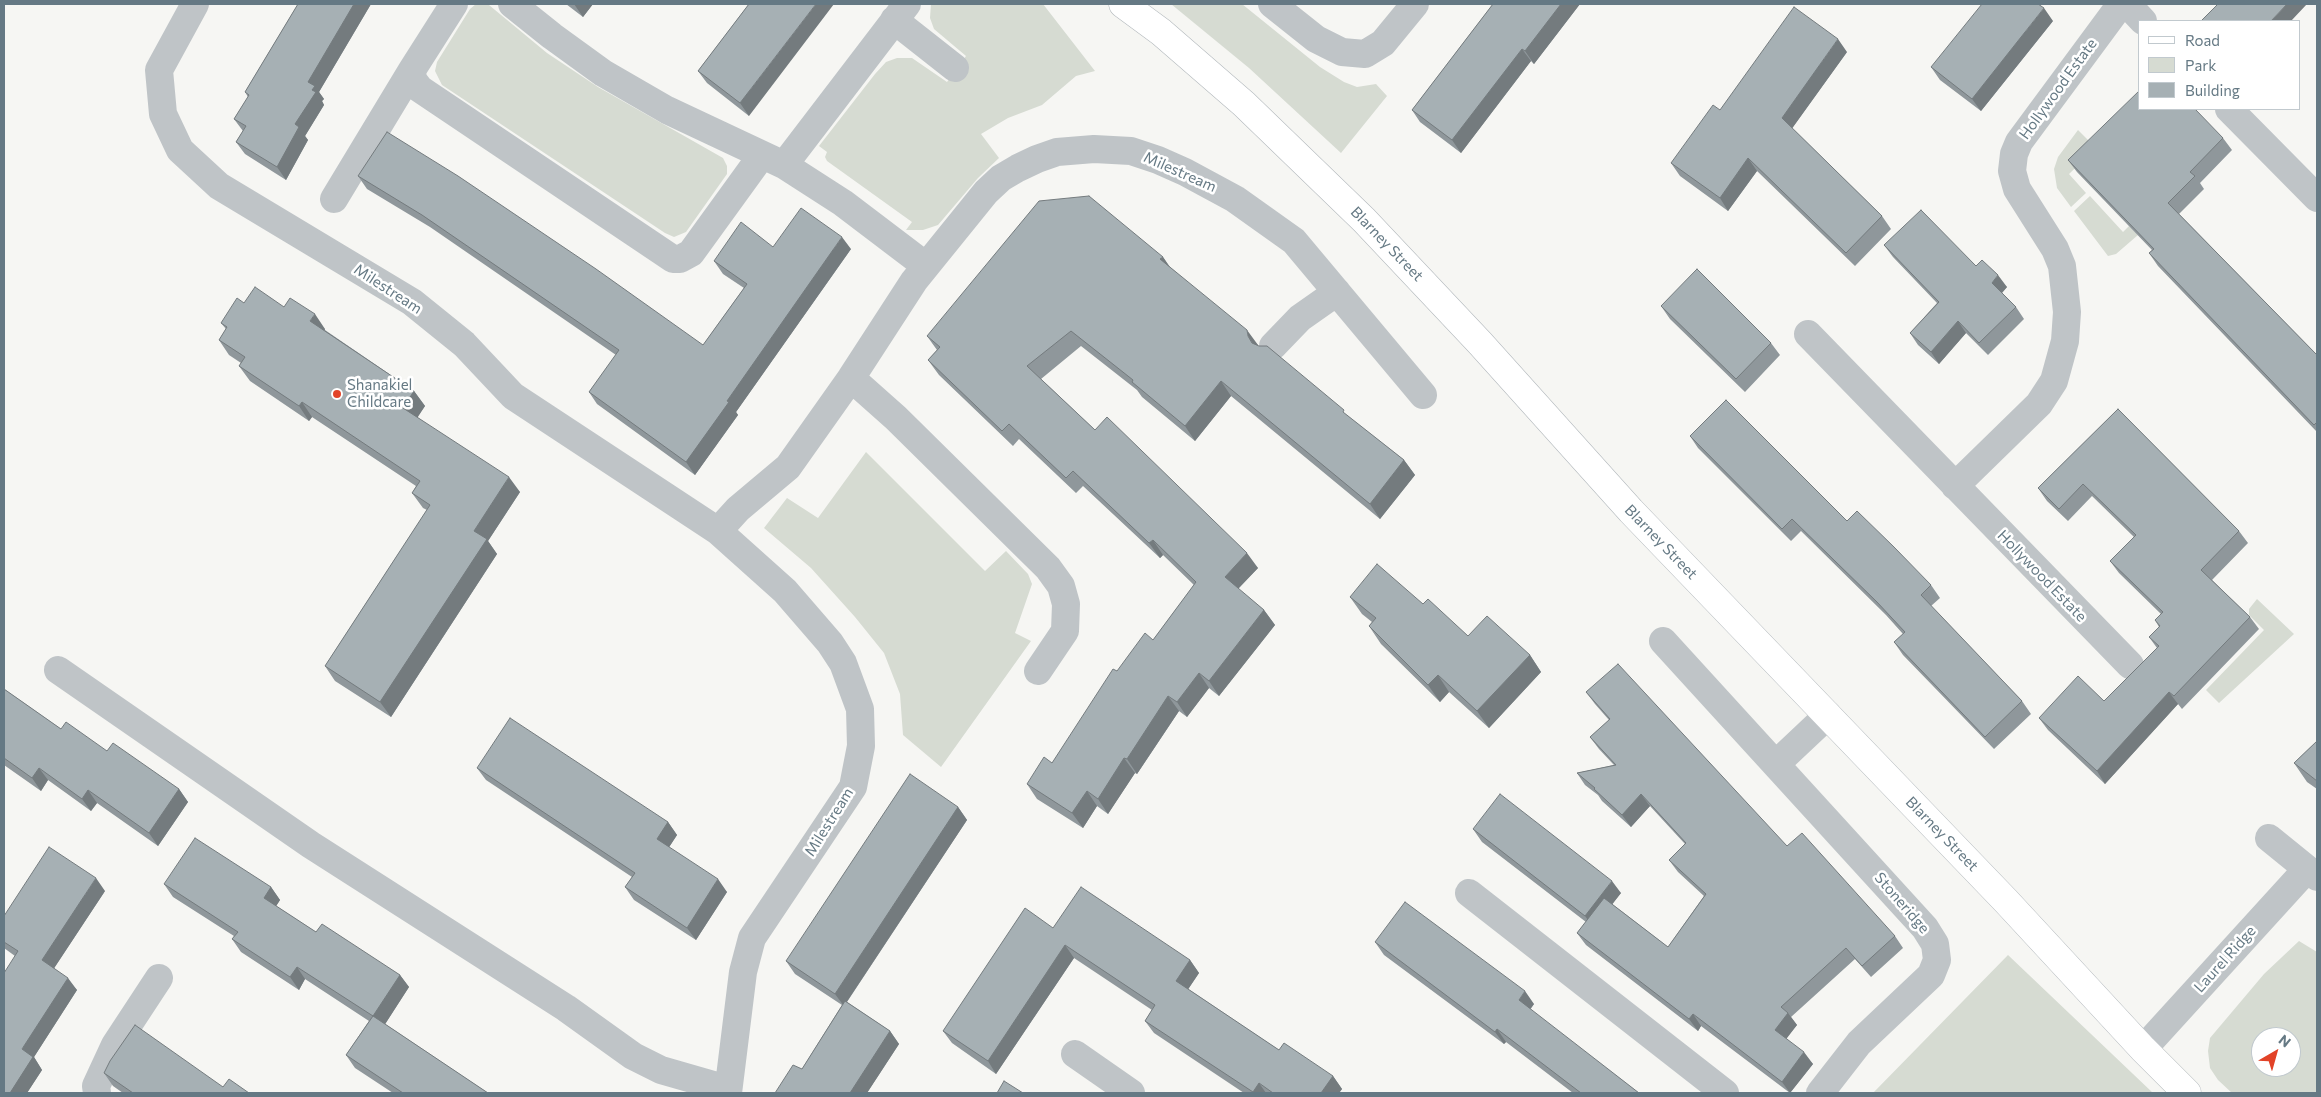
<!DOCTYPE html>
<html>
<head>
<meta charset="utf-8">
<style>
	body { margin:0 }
	#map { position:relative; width:2321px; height:1097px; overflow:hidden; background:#f6f6f3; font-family:Commissioner,sans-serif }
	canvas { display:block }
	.frame { position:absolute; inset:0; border:5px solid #657984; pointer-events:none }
	.legend { position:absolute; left:2138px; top:20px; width:162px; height:90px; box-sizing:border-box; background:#fff; border:1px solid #c1c9ce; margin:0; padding:6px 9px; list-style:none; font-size:15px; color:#657984 }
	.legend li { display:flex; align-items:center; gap:10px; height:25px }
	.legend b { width:25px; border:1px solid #c1c9ce }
	.north { position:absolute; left:2251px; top:1027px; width:50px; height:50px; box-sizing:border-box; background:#fff; border:1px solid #c1c9ce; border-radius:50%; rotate:38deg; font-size:14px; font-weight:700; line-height:20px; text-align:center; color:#657984 }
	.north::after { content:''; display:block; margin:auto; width:18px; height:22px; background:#e24328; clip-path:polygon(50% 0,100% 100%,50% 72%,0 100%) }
</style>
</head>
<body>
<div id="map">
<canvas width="2321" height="1097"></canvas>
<div class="frame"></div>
<ul class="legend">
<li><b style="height:6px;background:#fff"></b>Road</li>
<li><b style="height:14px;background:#d6dbd2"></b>Park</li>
<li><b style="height:14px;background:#a6b0b4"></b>Building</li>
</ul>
<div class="north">N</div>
</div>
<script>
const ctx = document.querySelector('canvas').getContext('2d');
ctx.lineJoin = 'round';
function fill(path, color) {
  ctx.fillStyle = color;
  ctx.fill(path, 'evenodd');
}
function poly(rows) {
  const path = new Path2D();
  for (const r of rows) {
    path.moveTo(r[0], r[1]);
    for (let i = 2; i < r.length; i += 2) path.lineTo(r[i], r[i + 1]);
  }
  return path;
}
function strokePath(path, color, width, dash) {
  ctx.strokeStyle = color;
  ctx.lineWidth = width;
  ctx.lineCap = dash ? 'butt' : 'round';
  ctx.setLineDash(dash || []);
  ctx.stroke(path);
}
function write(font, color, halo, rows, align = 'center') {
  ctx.font = font + ' Commissioner,sans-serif';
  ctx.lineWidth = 5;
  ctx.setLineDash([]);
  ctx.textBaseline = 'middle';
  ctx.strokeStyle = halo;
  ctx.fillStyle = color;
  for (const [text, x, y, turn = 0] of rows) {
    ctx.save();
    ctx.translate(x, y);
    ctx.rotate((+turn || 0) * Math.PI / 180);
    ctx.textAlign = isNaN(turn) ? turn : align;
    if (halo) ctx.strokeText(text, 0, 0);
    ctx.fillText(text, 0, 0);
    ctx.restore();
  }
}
const green = poly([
	[476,4,489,5,547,53,598,87,723,158,727,166,727,174,686,232,674,237,665,233,442,85,435,71,437,62,470,9],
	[931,4,1043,4,1095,71,1076,76,1042,105,1008,118,981,134,999,158,978,178,938,225,923,230,906,230,912,222,827,161,825,157,827,152,819,146,875,74,886,62,897,58,912,58,947,82,966,56,934,29,930,18],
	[1171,4,1242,4,1320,67,1344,82,1357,87,1376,84,1387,96,1341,153,1249,68],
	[2078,130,2096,148,2069,174,2086,193,2071,207,2057,188,2054,169,2058,157],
	[2090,196,2123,232,2129,226,2138,235,2116,254,2108,256,2074,211],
	[866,452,985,571,1006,551,1028,574,1032,584,1015,633,1031,641,941,767,903,735,900,694,884,653,855,617,811,568,764,528,787,498,818,518],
	[2257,599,2294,634,2219,703,2206,690,2264,630,2249,615,2249,609],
	[2299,941,2317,952,2317,1093,2232,1093,2218,1080,2210,1068,2208,1051,2210,1038,2264,974],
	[2261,1037,2291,1037,2291,1067,2261,1067],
	[2008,955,2153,1093,1873,1093]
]);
const street = poly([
	[195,4,159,70,163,114,180,150,219,186,412,302,464,344,513,396,718,531,785,591,830,643,843,663,860,709,861,746,853,787,752,938,743,972,728,1093],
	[454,4,412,70,413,80,420,89,673,259,680,259,691,253,762,155],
	[512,4,552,36,603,73,667,110,784,165,843,203,926,266],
	[1272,4,1316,39,1342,52,1365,54,1383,43,1415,4],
	[2127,4,2143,21],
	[894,20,955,68],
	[2229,109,2317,198],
	[784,165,907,4],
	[334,199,412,70],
	[1808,334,2130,665],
	[1273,346,1300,318,1337,292],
	[851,378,896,418,1048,568,1061,586,1066,604,1065,631,1038,671],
	[1955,486,2039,404,2054,381,2065,341,2067,312,2062,266,2055,249,2017,189,2012,171,2014,154,2019,142,2121,4],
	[718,531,738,509,788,467,851,378,914,281,986,192,1001,178,1018,168,1037,159,1057,152,1094,149,1131,151,1158,160,1185,172,1235,199,1294,241,1423,395],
	[1663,641,1925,928,1935,944,1937,960,1931,975,1859,1043,1820,1093],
	[58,670,311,845,566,1008,633,1056,661,1070,727,1089],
	[1776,764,1828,715],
	[2269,838,2317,877],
	[1469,893,1725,1093],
	[2143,1049,2307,869],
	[1075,1054,1131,1093],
	[97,1093,96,1086,115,1045,159,978]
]);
const secondary = poly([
	[1123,4,1161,32,1244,104,1364,220,1480,343,1631,511,2006,901,2143,1049,2187,1093]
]);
const wall = poly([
	[298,4,371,4,319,92,324,99,322,101,324,105,305,136,308,140,286,180,245,154,236,142,243,131,234,119,248,97,245,92],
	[566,4,593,4,583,17],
	[749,4,749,116,707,83,698,71],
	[1493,4,1580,4,1534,64,1531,61,1461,153,1420,122,1412,110],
	[2053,21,1981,111,1940,80,1931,67],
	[1847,52,1792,128,1882,216,1891,229,1855,266,1757,171,1728,211,1680,176,1671,163,1720,110],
	[2223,138,2232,150,2200,183,2204,189,2179,214,2317,355,2317,432,2158,266,2149,253,2152,250,2077,172,2068,160],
	[358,176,703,345,744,288,723,274,714,261,773,247,851,249,736,412,738,415,695,475,597,404,589,392,616,355,430,227,367,189],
	[1884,245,1976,266,2007,287,2002,293,2016,307,2024,319,1988,355,1966,333,1939,364,1918,345,1910,333,1937,303,1893,257],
	[1163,257,1170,267,1258,345,1258,346,1404,460,1415,475,1380,519,1231,396,1195,441,1142,397,1137,390,1081,346,1041,379,1095,430,1258,568,1238,589,1264,610,1275,625,1219,696,1209,688,1187,717,1179,711,1137,774,1135,773,1108,814,1097,806,1083,828,1037,799,1027,784,1052,763,1117,671,1153,640,1194,585,1163,555,1160,558,1083,486,1076,493,1019,439,1013,446,939,375,928,360,937,350,927,336],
	[244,303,284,307,325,329,325,330,414,391,425,406,417,417,520,492,488,541,497,554,391,717,335,681,325,666,427,510,423,508,412,493,416,486,312,417,309,421,250,381,239,366,241,363,229,355,219,340,226,329,221,323],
	[1661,306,1771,343,1780,355,1745,392,1670,319],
	[2118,409,2239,531,2248,543,2212,580,2250,617,2259,629,2182,709,2178,704,2105,784,2048,730,2039,718,2104,701,2157,648,2149,637,2159,627,2155,620,2161,614,2119,573,2110,561,2134,537,2092,496,2068,521,2047,501,2038,488],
	[1690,436,1847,521,1931,585,1940,598,1931,606,2022,701,2031,714,1994,749,1903,655,1894,642,1903,634,1886,615,1801,531,1791,541,1698,448],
	[1350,597,1423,604,1468,636,1530,655,1541,672,1489,728,1449,692,1440,702,1381,644,1369,626,1372,622,1362,614],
	[4,689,61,729,107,751,179,789,188,802,158,846,97,803,91,811,48,780,41,791,4,765],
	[1586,692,1787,846,1895,936,1903,948,1871,977,1855,959,1791,1017,1797,1025,1786,1038,1813,1064,1790,1093,1701,1026,1698,1031,1586,945,1577,933,1586,922,1482,842,1473,829,1621,893,1612,904,1668,947,1704,896,1678,872,1669,860,1685,844,1650,806,1631,827,1602,801,1598,795,1585,785,1577,773,1614,765,1599,749,1590,737,1609,720,1595,704],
	[2317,741,2317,789,2307,782,2294,763],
	[477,768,668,822,677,835,669,847,727,892,696,940,634,900,625,887,632,877,486,780],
	[958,807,967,820,847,1002,890,1031,899,1044,867,1093,775,1093,802,1069,842,1005,795,974,786,961],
	[164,884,271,887,280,900,276,906,316,932,400,975,409,987,385,1024,488,1093,393,1093,355,1068,346,1055,369,1021,305,979,299,990,241,952,232,939,234,936,173,897],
	[105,891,54,968,77,990,34,1057,42,1070,27,1093,15,956,4,948,4,916],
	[1053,928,1190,960,1199,973,1188,989,1279,1050,1333,1076,1342,1089,1339,1093,1244,1093,1154,1033,1145,1021,1152,1010,1074,958,996,1074,952,1043,943,1031],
	[1375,942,1534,1004,1530,1010,1639,1093,1573,1093,1506,1042,1504,1044,1384,955],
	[104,1073,223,1087,249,1093,123,1093,113,1086]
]);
const shadedWall = poly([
	[354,4,371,4,319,92,324,99,322,101,324,105,305,136,308,140,286,180,277,167,295,124,308,82],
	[574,4,593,4,583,17],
	[816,4,834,4,749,116,740,103],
	[1561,4,1580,4,1534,64,1525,51],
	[2287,4,2307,4,2291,21,2271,21],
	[2044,8,2053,21,1981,111,1972,99],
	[1838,39,1847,52,1791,130,1782,118],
	[1522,49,1531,61,1461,153,1452,140],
	[1748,158,1757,171,1728,211,1720,198],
	[842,237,851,249,736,412,738,415,695,475,686,462,727,401],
	[1163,257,1173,272,1160,259],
	[1998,275,2007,287,2000,295,1992,283],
	[315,314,325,329,321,336,310,321],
	[1958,321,1966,333,1939,364,1931,352],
	[1247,330,1258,345,1258,351,1248,336],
	[1221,381,1231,396,1195,441,1185,426],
	[414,391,425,406,414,423,403,408],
	[302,402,312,417,309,421,299,406],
	[1404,460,1415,475,1380,519,1370,504],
	[509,477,520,492,488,541,497,554,391,717,380,702,474,531],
	[1153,540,1163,555,1160,558,1149,543],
	[1247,553,1258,568,1235,592,1225,577],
	[1264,610,1275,625,1219,696,1209,681],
	[1530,655,1541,672,1489,728,1477,711],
	[1199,673,1209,688,1187,717,1177,702],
	[1438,675,1449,692,1440,702,1428,685],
	[2169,692,2178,704,2105,784,2097,771],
	[1168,696,1179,711,1137,774,1127,759],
	[1124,758,1135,773,1108,814,1098,799],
	[39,768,48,780,41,791,32,778],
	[179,789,188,802,158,846,149,833],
	[88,790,97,803,91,811,82,799],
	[1087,791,1097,806,1083,828,1072,813],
	[1641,794,1650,806,1631,827,1622,815],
	[958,807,967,820,844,1006,835,994],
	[668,822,677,835,666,852,657,839],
	[96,878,105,891,51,973,42,960],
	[718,879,727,892,696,940,687,928],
	[1612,881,1621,893,1594,928,1585,916],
	[271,887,280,900,273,911,264,898],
	[1065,945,1074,958,996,1074,988,1061],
	[1190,960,1199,973,1185,994,1176,981],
	[297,967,305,979,299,990,290,977],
	[400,975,409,987,382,1029,373,1016],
	[68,978,77,990,34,1057,42,1070,27,1093,10,1093,22,1049],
	[1525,991,1534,1004,1527,1013,1519,1000],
	[1788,1013,1797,1025,1784,1042,1775,1030],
	[1693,1014,1701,1026,1698,1031,1689,1019],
	[1497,1029,1506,1042,1504,1044,1495,1032],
	[890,1031,899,1044,867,1093,850,1093],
	[1804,1052,1813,1064,1790,1093,1782,1082],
	[1333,1076,1342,1089,1339,1093,1321,1093],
	[1259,1083,1266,1093,1254,1093,1253,1092]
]);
const building = poly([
	[298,4,354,4,308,82,315,86,312,90,316,92,295,124,299,127,277,167,236,142,246,126,234,119,249,95,245,92,298,4],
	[749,4,816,4,740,103,698,71,749,4],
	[1493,4,1561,4,1525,51,1522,49,1452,140,1412,110,1493,4],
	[1982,4,2038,4,2044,8,1972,99,1931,67,1982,4],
	[2218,4,2287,4,2271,21,2203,21,2202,20,2218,4],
	[1794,7,1838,39,1782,118,1882,216,1846,253,1748,158,1720,198,1671,163,1713,105,1720,110,1794,7],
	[2140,90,2140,109,2195,109,2223,138,2190,172,2195,176,2168,203,2317,355,2317,422,2314,425,2149,253,2154,249,2068,160,2140,90],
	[387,132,458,176,596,269,703,345,747,284,714,261,741,222,773,247,801,208,842,237,727,401,729,402,686,462,589,392,619,350,422,215,358,176,387,132],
	[1089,196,1163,257,1160,259,1247,330,1248,336,1252,343,1259,346,1267,346,1344,410,1343,412,1404,460,1370,504,1221,381,1185,426,1132,382,1133,380,1071,331,1027,366,1095,430,1107,417,1247,553,1225,577,1264,610,1209,681,1199,673,1177,702,1168,696,1127,759,1124,758,1098,799,1087,791,1072,813,1027,784,1044,757,1052,763,1113,669,1117,671,1145,633,1153,640,1196,582,1153,540,1149,543,1073,471,1066,478,1009,424,1002,431,928,360,940,347,927,336,1039,201,1089,196],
	[1921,210,1976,266,1982,260,1998,275,1992,283,2016,307,1979,343,1958,321,1931,352,1910,333,1939,302,1884,245,1921,210],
	[1697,269,1771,343,1736,379,1661,306,1697,269],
	[255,287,284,307,290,298,315,314,310,321,414,391,403,408,509,477,474,531,487,539,380,702,325,666,430,505,412,493,420,481,302,402,299,406,239,366,245,357,219,340,227,327,221,323,237,298,244,303,255,287],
	[1726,400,1847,521,1857,511,1894,547,1931,585,1921,595,2022,701,1985,737,1894,642,1905,632,1877,602,1792,519,1782,529,1690,436,1726,400],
	[2118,409,2239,531,2201,570,2250,617,2174,696,2169,692,2097,771,2039,718,2078,676,2104,701,2159,646,2149,637,2160,626,2155,620,2163,612,2110,561,2136,535,2083,484,2059,509,2038,488,2118,409],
	[1377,564,1423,604,1428,599,1468,636,1487,616,1530,655,1477,711,1438,675,1428,685,1369,626,1376,618,1350,597,1377,564],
	[1618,664,1787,846,1802,833,1895,936,1862,966,1846,948,1781,1007,1788,1013,1775,1030,1804,1052,1782,1082,1693,1014,1689,1019,1577,933,1604,898,1668,947,1706,894,1669,860,1686,843,1641,794,1622,815,1594,789,1595,788,1577,773,1616,765,1590,737,1610,719,1586,692,1618,664],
	[4,689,61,729,66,722,107,751,113,743,179,789,149,833,88,790,82,799,39,768,32,778,4,758,4,689],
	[510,718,668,822,657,839,718,879,687,928,625,887,635,873,477,768,510,718],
	[2317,741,2317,781,2294,763,2317,741],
	[910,774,958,807,835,994,786,961,910,774],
	[1500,794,1612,881,1585,916,1473,829,1500,794],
	[195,838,271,887,264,898,316,932,322,924,400,975,373,1016,297,967,290,977,232,939,238,932,164,884,195,838],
	[49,847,96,878,42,960,68,978,22,1049,33,1057,10,1093,4,1093,4,973,18,951,4,942,4,916,49,847],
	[1081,887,1190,960,1176,981,1279,1050,1284,1043,1333,1076,1321,1093,1273,1093,1259,1083,1253,1092,1145,1021,1155,1005,1065,945,988,1061,943,1031,1025,908,1053,928,1081,887],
	[1405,902,1525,991,1519,1000,1639,1093,1581,1093,1497,1029,1495,1032,1375,942,1405,902],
	[845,1001,890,1031,850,1093,775,1093,793,1065,802,1069,845,1001],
	[373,1016,488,1093,403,1093,346,1055,373,1016],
	[135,1025,223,1087,229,1079,249,1093,133,1093,104,1073,110,1061,135,1025],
	[1004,1081,1023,1093,997,1093,1004,1081]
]);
const markers = [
	[337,394,5,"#e24328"]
];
const streetNames = [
	["Hollywood Estate",2058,89,-54],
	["Milestream",1180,172,24],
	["Blarney Street",1387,244,46],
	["Milestream",388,289,33],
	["Blarney Street",1661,542,46],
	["Hollywood Estate",2042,576,46],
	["Milestream",829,822,-58],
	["Blarney Street",1942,834,46],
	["Stoneridge",1902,903,49],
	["Laurel Ridge",2225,959,-48]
];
const poiNames = [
	["Shanakiel",347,385],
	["Childcare",347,402]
];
fill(green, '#d6dbd2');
strokePath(secondary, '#b2b8bc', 29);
strokePath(street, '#bfc4c7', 28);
strokePath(secondary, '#fff', 28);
fill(wall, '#8f979b');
fill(shadedWall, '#747b7e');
fill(building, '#a6b0b4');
strokePath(building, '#747b7e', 1);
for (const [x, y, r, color] of markers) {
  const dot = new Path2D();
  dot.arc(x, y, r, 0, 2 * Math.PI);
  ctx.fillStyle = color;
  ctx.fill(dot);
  strokePath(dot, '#fff', 2);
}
write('15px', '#657984', '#fff', streetNames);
write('15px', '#657984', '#fff', poiNames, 'left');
</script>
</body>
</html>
